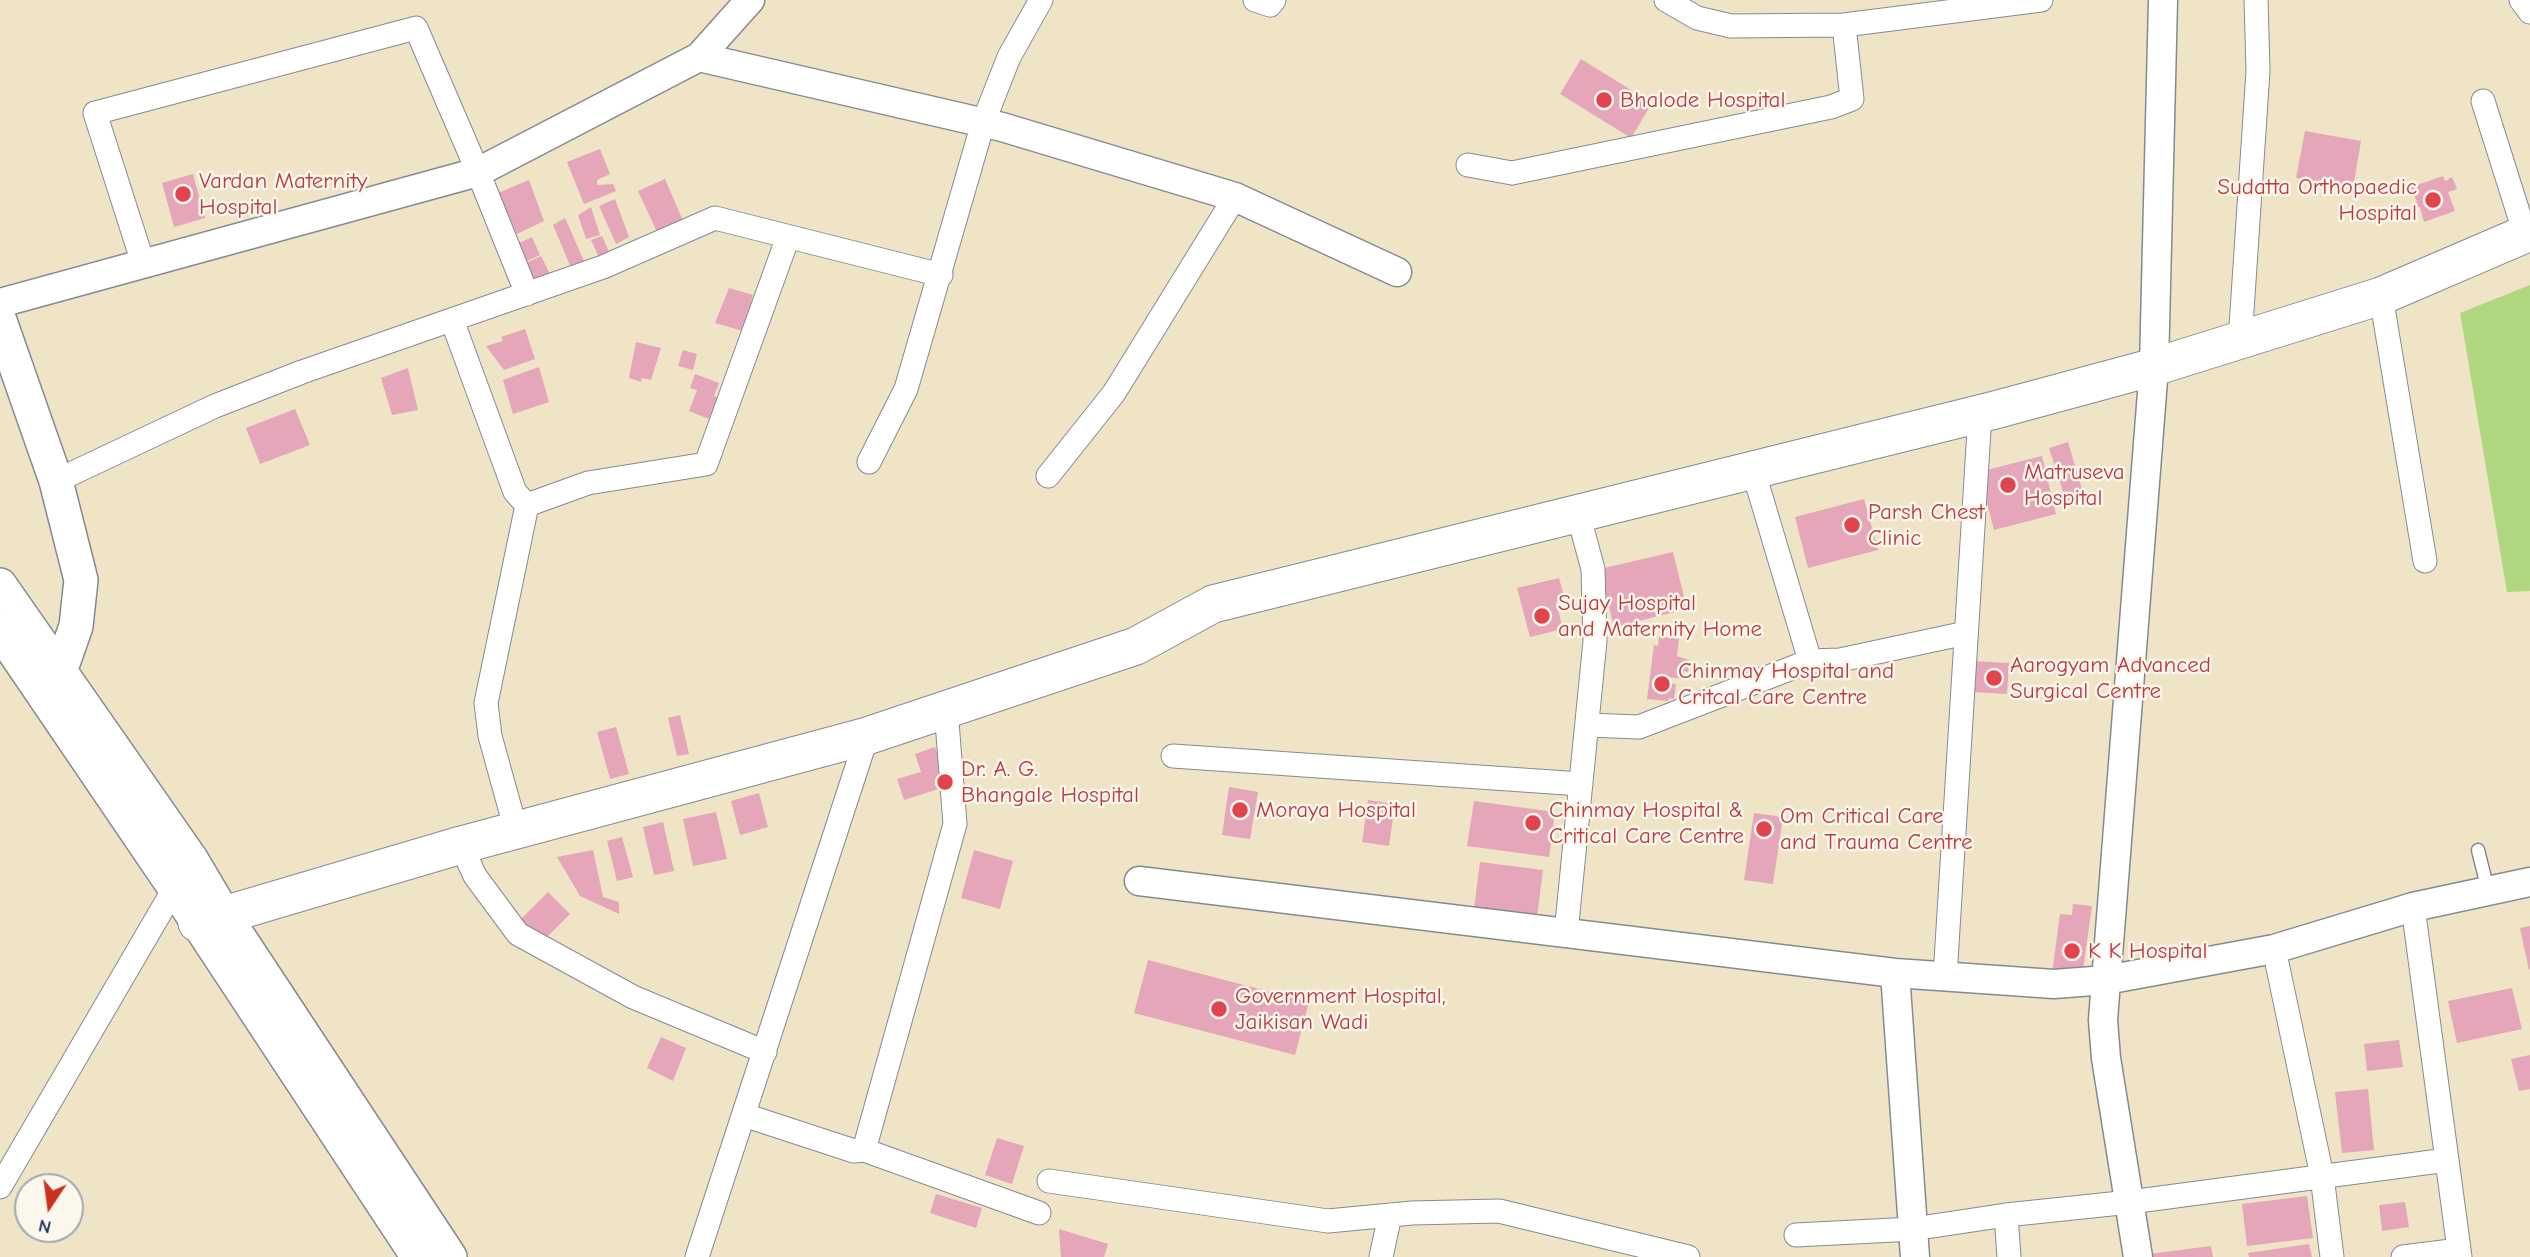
<!DOCTYPE html>
<html>
<head>
<meta charset="utf-8">
<style>
	body { margin:0 }
	#map { position:relative; width:2530px; height:1257px; overflow:hidden; background:#efe4c6; font-family:"Comic Neue",sans-serif }
	canvas { display:block }
	.north { position:absolute; left:14px; top:1173px; width:70px; height:70px; box-sizing:border-box; background:#fbf7ec; border:2px solid #a1a7b3; border-radius:50%; rotate:193deg; font-size:19px; font-weight:700; line-height:28px; text-align:center; color:#1b2f5e }
	.north::after { content:''; display:block; margin:auto; width:24px; height:32px; background:#c8321e; clip-path:polygon(50% 0,100% 100%,50% 72%,0 100%) }
</style>
</head>
<body>
<div id="map">
<canvas width="2530" height="1257"></canvas>
<div class="north">N</div>
</div>
<script>
const ctx = document.querySelector('canvas').getContext('2d');
ctx.lineJoin = 'round';
function fill(path, color) {
  ctx.fillStyle = color;
  ctx.fill(path, 'evenodd');
}
function poly(rows) {
  const path = new Path2D();
  for (const r of rows) {
    path.moveTo(r[0], r[1]);
    for (let i = 2; i < r.length; i += 2) path.lineTo(r[i], r[i + 1]);
  }
  return path;
}
function strokePath(path, color, width, dash) {
  ctx.strokeStyle = color;
  ctx.lineWidth = width;
  ctx.lineCap = dash ? 'butt' : 'round';
  ctx.setLineDash(dash || []);
  ctx.stroke(path);
}
function write(font, color, halo, rows, align = 'center') {
  ctx.font = font + ' "Comic Neue",sans-serif';
  ctx.lineWidth = 5;
  ctx.setLineDash([]);
  ctx.textBaseline = 'middle';
  ctx.strokeStyle = halo;
  ctx.fillStyle = color;
  for (const [text, x, y, turn = 0] of rows) {
    ctx.save();
    ctx.translate(x, y);
    ctx.rotate((+turn || 0) * Math.PI / 180);
    ctx.textAlign = isNaN(turn) ? turn : align;
    if (halo) ctx.strokeText(text, 0, 0);
    ctx.fillText(text, 0, 0);
    ctx.restore();
  }
}
const green = poly([
	[2530,285,2530,591,2507,592,2460,313]
]);
const building = poly([
	[1581,59,1652,103,1631,138,1560,94],
	[2305,131,2361,141,2353,188,2296,178],
	[600,149,610,174,597,180,597,185,613,184,616,191,584,204,567,162],
	[193,174,205,218,174,227,162,183],
	[2443,176,2445,181,2452,177,2457,189,2448,192,2455,211,2424,222,2420,207,2414,209,2412,204,2417,202,2411,187],
	[665,179,684,223,658,234,638,191],
	[529,180,544,221,517,234,498,193],
	[615,199,629,237,616,244,599,206],
	[591,207,600,235,586,239,578,215],
	[565,218,588,270,574,275,553,225],
	[602,236,609,252,606,253,609,261,602,264,591,240],
	[532,237,540,255,527,261,519,243],
	[541,256,552,278,536,286,526,263],
	[729,288,753,295,751,302,758,307,750,333,715,323],
	[525,329,535,359,504,370,486,346,503,341,501,337],
	[636,342,661,348,651,380,642,378,641,382,629,378],
	[683,350,697,354,693,370,678,366],
	[539,367,549,402,513,414,503,380],
	[408,368,418,410,392,415,381,378],
	[695,374,719,383,714,396,724,400,719,413,712,411,709,419,689,411,697,390,690,388],
	[295,409,310,445,260,464,246,428],
	[2068,442,2084,496,2066,501,2049,448],
	[2042,456,2056,514,1994,530,1979,472],
	[1864,499,1878,550,1808,568,1795,517],
	[1673,552,1687,609,1614,627,1600,569],
	[1559,578,1565,600,1556,602,1563,629,1530,637,1517,588],
	[1659,636,1679,639,1677,656,1689,660,1688,672,1684,671,1683,679,1669,677,1668,683,1676,684,1674,699,1669,698,1668,701,1647,699,1654,645,1658,646],
	[1973,661,2009,663,2007,694,1972,692],
	[680,715,689,754,677,756,668,718],
	[616,727,629,774,610,779,597,732],
	[935,747,948,786,904,800,897,779,921,772,915,754],
	[1229,787,1258,792,1250,839,1222,835],
	[759,793,768,827,740,835,731,801],
	[1368,800,1395,804,1389,846,1362,842],
	[1474,801,1555,812,1549,857,1467,846],
	[716,812,727,859,693,866,683,819],
	[1754,813,1783,817,1773,884,1744,880],
	[663,822,674,871,654,875,643,827],
	[622,837,633,877,617,881,607,841],
	[593,850,603,897,619,902,619,914,580,896,557,857],
	[974,850,1013,861,1000,909,961,898],
	[1480,862,1543,870,1537,917,1474,909],
	[548,892,570,914,542,942,520,920],
	[2073,904,2092,906,2082,977,2052,973,2060,914,2072,915],
	[2530,926,2530,969,2529,970,2520,928],
	[1148,960,1309,1002,1295,1055,1134,1013],
	[2512,988,2522,1029,2457,1043,2448,1001],
	[661,1037,686,1048,673,1081,647,1068],
	[2399,1040,2403,1067,2367,1071,2364,1044],
	[2530,1055,2530,1089,2519,1091,2511,1059],
	[2368,1089,2374,1150,2342,1153,2335,1092],
	[997,1138,1024,1146,1012,1184,985,1175],
	[936,1194,982,1208,976,1228,930,1213],
	[2307,1196,2313,1238,2247,1246,2242,1204],
	[2405,1202,2409,1227,2382,1231,2379,1205],
	[1059,1229,1108,1244,1104,1257,1061,1257],
	[2309,1244,2312,1257,2249,1257,2248,1253],
	[2211,1246,2213,1257,2149,1257,2149,1254]
]);
const service = poly([
	[2478,850,2488,890]
]);
const minor = poly([
	[1255,0,1270,5,1274,0],
	[1666,0,1697,18,1731,26,1844,25,2041,0],
	[2521,0,2530,12],
	[2483,101,2525,234],
	[1468,165,1512,173,1831,107,1852,99,1844,25],
	[143,263,95,113,416,28,478,172,527,294],
	[2381,296,2425,561],
	[452,320,515,492,527,505,486,703,490,736,516,830],
	[2240,341,2258,71,2256,0],
	[869,462,906,389,983,123,1009,57,1041,0],
	[1753,470,1810,661],
	[1048,476,1114,393,1235,197],
	[56,481,215,406,302,372,603,267,715,218,941,275],
	[527,505,588,483,706,464,788,237],
	[1587,725,1639,727,1810,661,1840,660,1966,633],
	[1173,756,1581,784],
	[461,845,475,876,518,934,633,997,765,1052],
	[2413,907,2460,1257],
	[1566,933,1595,641,1593,569,1578,514],
	[2274,949,2322,1176,2332,1257],
	[1945,977,1980,414],
	[744,1115,854,1151,864,1150,1039,1213],
	[864,1150,955,824,946,709],
	[1049,1181,1328,1221,1412,1213,1499,1211,1688,1257],
	[0,1187,181,877],
	[2006,1215,2009,1257],
	[1796,1235,1913,1229,2006,1215,2130,1202,2447,1160],
	[697,1257,867,736],
	[1381,1257,1390,1215],
	[2403,1257,2459,1250]
]);
const tertiary = poly([
	[699,57,1002,127,1235,197,1397,272],
	[0,303,478,172,699,57,750,0],
	[1139,881,1895,973,2054,984,2106,980,2274,949,2413,907,2530,882],
	[1895,973,1915,1257],
	[2138,1257,2106,1058,2103,1020,2154,367,2163,0]
]);
const secondary = poly([
	[0,321,56,481,81,580,76,626,61,669,49,678],
	[0,585,191,859,223,913,450,1257],
	[0,631,174,887,418,1257]
]);
const primary = poly([
	[197,923,461,845,867,736,1136,646,1213,604,1995,410,2154,367,2381,296,2530,232]
]);
const markers = [
	[1604,100,9,"#e0444e"],
	[183,194,9,"#e0444e"],
	[2433,200,9,"#e0444e"],
	[2008,485,9,"#e0444e"],
	[1852,525,9,"#e0444e"],
	[1542,616,9,"#e0444e"],
	[1994,678,9,"#e0444e"],
	[1662,684,9,"#e0444e"],
	[945,782,9,"#e0444e"],
	[1240,810,9,"#e0444e"],
	[1533,823,9,"#e0444e"],
	[1764,829,9,"#e0444e"],
	[2072,951,9,"#e0444e"],
	[1219,1009,9,"#e0444e"]
];
const healthNames = [
	["Bhalode Hospital",1620,100],
	["Vardan Maternity",199,181],
	["Hospital",199,207],
	["Sudatta Orthopaedic",2417,187,"right"],
	["Hospital",2417,213,"right"],
	["Matruseva",2024,472],
	["Hospital",2024,498],
	["Parsh Chest",1868,512],
	["Clinic",1868,538],
	["Sujay Hospital",1558,603],
	["and Maternity Home",1558,629],
	["Aarogyam Advanced",2010,665],
	["Surgical Centre",2010,691],
	["Chinmay Hospital and",1678,671],
	["Critcal Care Centre",1678,697],
	["Dr. A. G.",961,769],
	["Bhangale Hospital",961,795],
	["Moraya Hospital",1256,810],
	["Chinmay Hospital &",1549,810],
	["Critical Care Centre",1549,836],
	["Om Critical Care",1780,816],
	["and Trauma Centre",1780,842],
	["K K Hospital",2088,951],
	["Government Hospital,",1235,996],
	["Jaikisan Wadi",1235,1022]
];
fill(green, '#b1d680');
fill(building, '#e5a6ba');
strokePath(service, '#858a92', 15);
strokePath(minor, '#858a92', 25);
strokePath(tertiary, '#858a92', 31);
strokePath(secondary, '#858a92', 36);
strokePath(primary, '#858a92', 39);
strokePath(service, '#fff', 12);
strokePath(minor, '#fff', 23);
strokePath(tertiary, '#fff', 28);
strokePath(secondary, '#fff', 33);
strokePath(primary, '#fff', 37);
for (const [x, y, r, color] of markers) {
  const dot = new Path2D();
  dot.arc(x, y, r, 0, 2 * Math.PI);
  ctx.fillStyle = color;
  ctx.fill(dot);
  strokePath(dot, '#fbf7ec', 2.5);
}
write('23px', '#be3a42', '#fbf7ec', healthNames, 'left');
</script>
</body>
</html>
